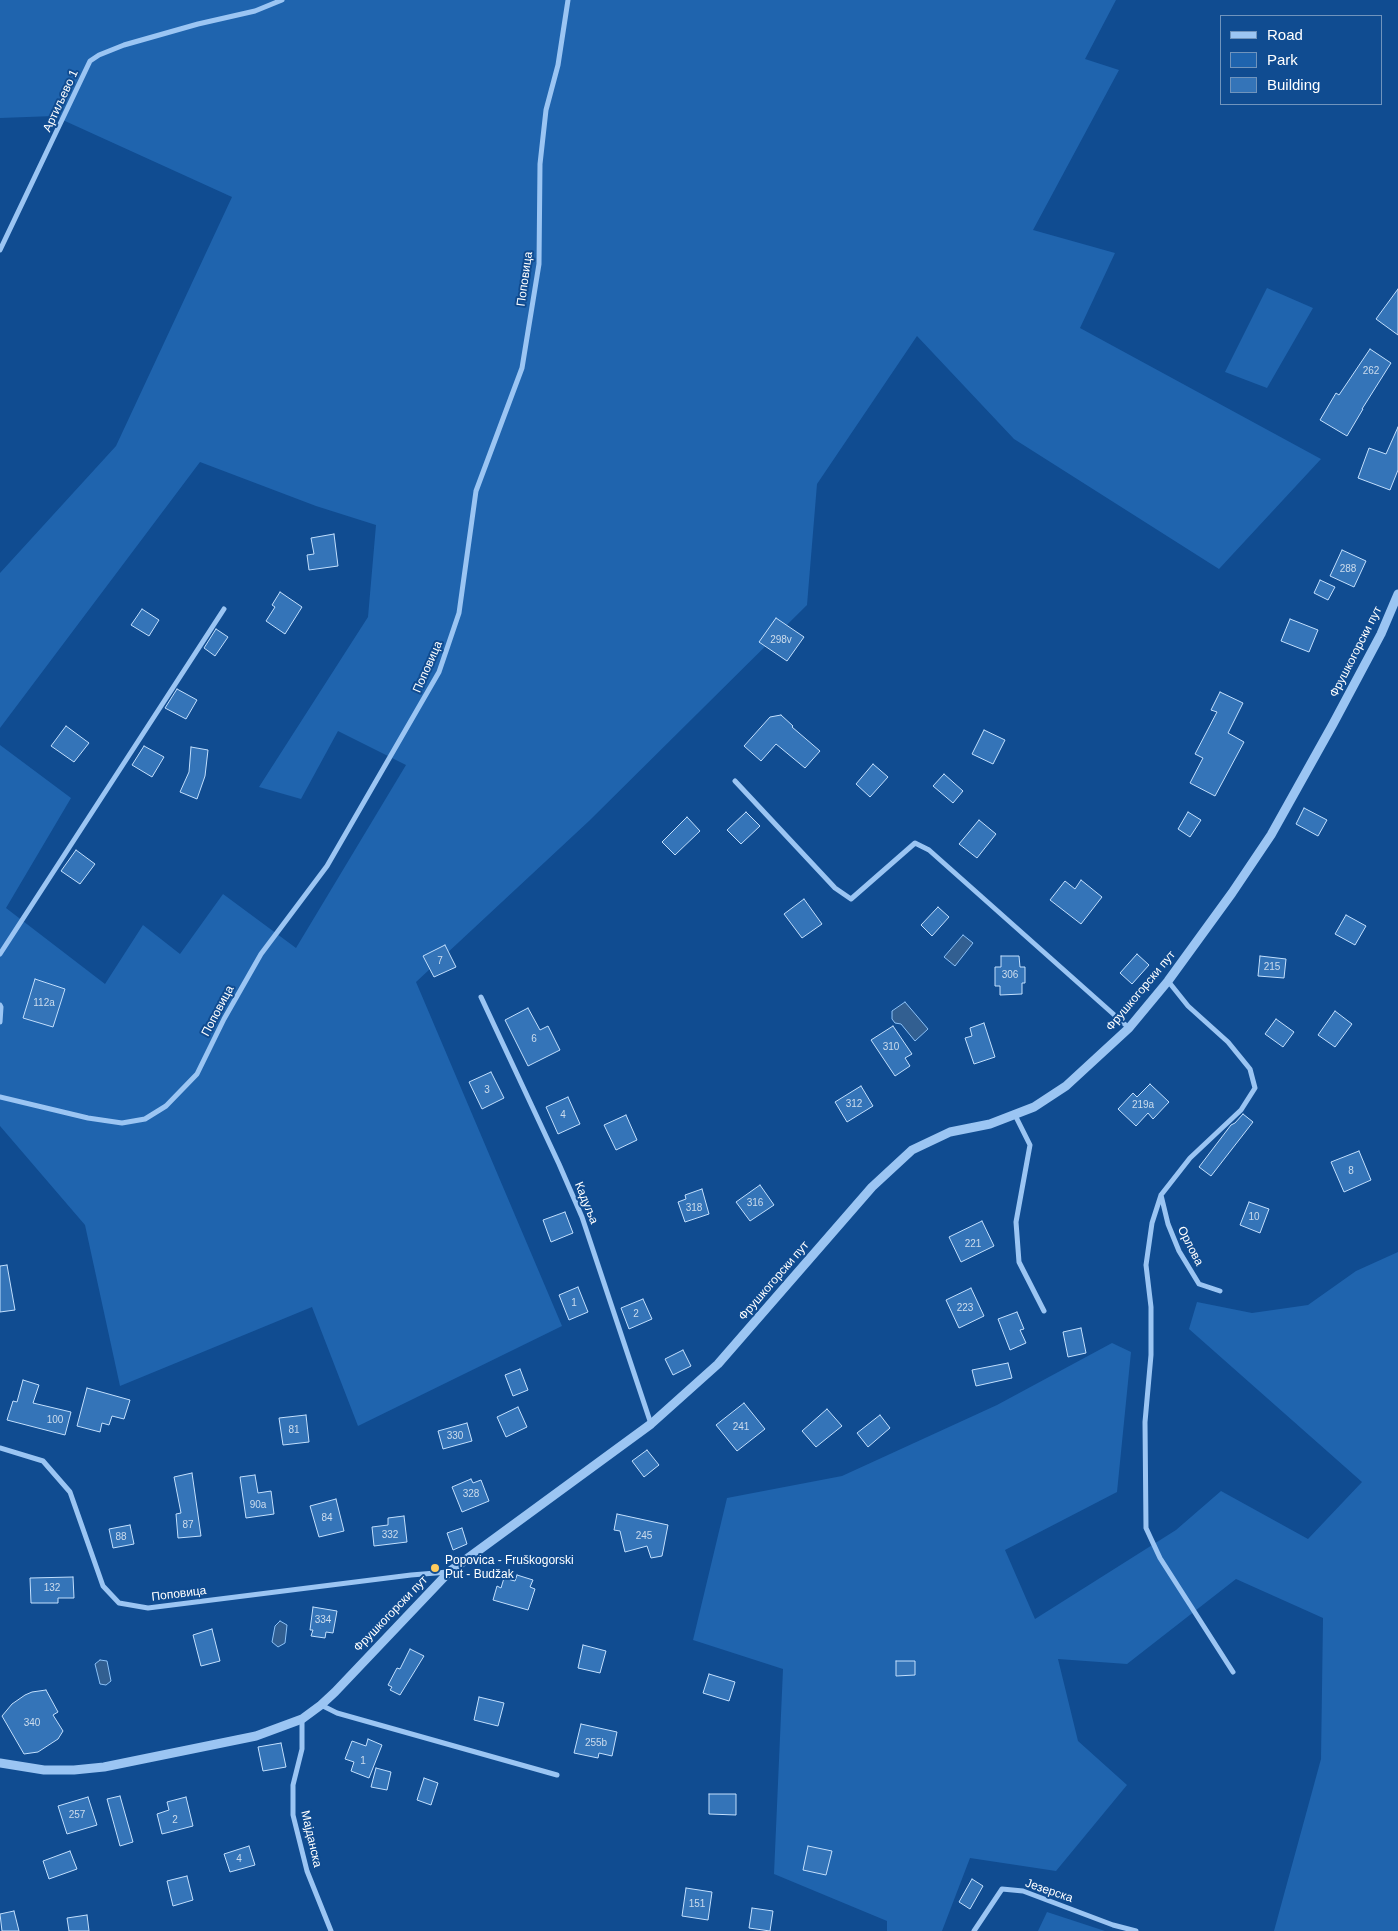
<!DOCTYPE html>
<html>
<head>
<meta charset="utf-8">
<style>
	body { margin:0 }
	#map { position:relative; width:1398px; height:1931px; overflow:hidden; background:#104c91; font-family:Helvetica,sans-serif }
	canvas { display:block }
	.legend { position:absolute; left:1220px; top:15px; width:162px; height:90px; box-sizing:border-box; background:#104c91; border:1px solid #7094bd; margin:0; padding:6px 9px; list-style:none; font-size:15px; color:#fff }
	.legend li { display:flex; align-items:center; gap:10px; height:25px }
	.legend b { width:25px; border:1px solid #7094bd }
</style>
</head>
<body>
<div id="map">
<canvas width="1398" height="1931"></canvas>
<ul class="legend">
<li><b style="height:6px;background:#9bc5f3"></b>Road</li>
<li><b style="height:14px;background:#1f64ae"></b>Park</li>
<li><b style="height:14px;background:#3474b8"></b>Building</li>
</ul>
</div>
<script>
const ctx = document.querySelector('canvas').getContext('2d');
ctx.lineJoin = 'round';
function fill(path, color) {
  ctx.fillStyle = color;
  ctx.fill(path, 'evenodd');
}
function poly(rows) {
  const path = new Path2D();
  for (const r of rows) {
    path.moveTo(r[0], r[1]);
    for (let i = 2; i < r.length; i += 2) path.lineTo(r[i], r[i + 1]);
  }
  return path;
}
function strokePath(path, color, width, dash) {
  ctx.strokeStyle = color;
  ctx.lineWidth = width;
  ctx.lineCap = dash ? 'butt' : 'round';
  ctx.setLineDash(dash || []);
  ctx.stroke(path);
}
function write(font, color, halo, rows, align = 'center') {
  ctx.font = font + ' Helvetica,sans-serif';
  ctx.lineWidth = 4;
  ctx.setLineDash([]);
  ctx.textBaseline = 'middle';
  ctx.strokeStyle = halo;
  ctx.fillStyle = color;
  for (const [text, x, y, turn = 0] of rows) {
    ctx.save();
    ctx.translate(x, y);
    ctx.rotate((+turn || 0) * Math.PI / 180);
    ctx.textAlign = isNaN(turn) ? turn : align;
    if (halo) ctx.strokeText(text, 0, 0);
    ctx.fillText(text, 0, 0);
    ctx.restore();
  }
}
const green = poly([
	[0,0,1116,0,1085,59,1119,70,1033,230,1115,253,1080,328,1321,459,1219,569,1014,439,917,336,817,484,807,605,589,821,416,982,562,1326,358,1426,312,1307,120,1386,85,1225,0,1126,0,745,71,798,6,908,105,984,143,925,180,954,223,894,296,948,406,765,338,731,301,799,259,787,368,617,376,525,316,506,200,462,0,728,0,573,116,446,232,197,54,116,0,118],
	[1267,288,1313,308,1267,388,1225,372],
	[1398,1252,1398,1931,1274,1931,1321,1759,1323,1618,1236,1579,1127,1664,1058,1659,1078,1741,1127,1785,1056,1871,970,1858,942,1931,887,1931,887,1921,774,1874,783,1669,693,1640,727,1498,842,1476,997,1405,1112,1343,1131,1352,1117,1492,1005,1550,1035,1619,1176,1530,1221,1491,1308,1539,1362,1482,1189,1329,1197,1302,1252,1313,1308,1305,1356,1271],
	[1047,1912,1105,1931,1038,1931]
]);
const water = poly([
	[963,935,973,943,955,966,944,957,963,935],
	[905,1002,928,1029,915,1041,901,1024,895,1023,892,1019,892,1011,905,1002],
	[280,1621,287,1625,285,1643,278,1647,272,1642,275,1626,280,1621],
	[100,1660,107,1661,111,1681,106,1685,100,1684,95,1664,100,1660]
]);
const building = poly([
	[1398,289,1398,335,1376,319,1398,289],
	[1370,349,1391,363,1362,409,1363,409,1347,436,1320,420,1336,393,1339,395,1370,349],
	[1398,427,1398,470,1390,490,1358,478,1369,448,1386,454,1398,427],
	[334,534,338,566,309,570,307,555,314,554,311,538,334,534],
	[1342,550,1366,561,1354,587,1330,576,1342,550],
	[1320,580,1335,587,1328,600,1314,593,1320,580],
	[280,592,302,607,285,634,266,621,275,607,272,605,280,592],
	[142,609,159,620,149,636,131,625,142,609],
	[776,618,804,637,787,661,759,642,776,618],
	[1290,619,1318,630,1309,652,1281,641,1290,619],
	[216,629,228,637,215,656,204,648,216,629],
	[177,689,197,700,186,719,165,708,177,689],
	[1220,692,1243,703,1228,733,1244,742,1215,796,1190,783,1203,758,1195,754,1217,712,1211,710,1220,692],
	[781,715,793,726,792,727,820,751,805,768,776,744,761,761,744,746,770,717,781,715],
	[66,726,89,743,74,762,51,746,66,726],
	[984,730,1005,740,993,764,972,754,984,730],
	[144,746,164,757,152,777,132,765,144,746],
	[191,747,208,750,205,776,197,799,180,792,189,772,191,747],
	[873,764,888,777,870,797,856,784,873,764],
	[944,774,963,791,953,803,933,786,944,774],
	[1304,808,1327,820,1318,836,1296,824,1304,808],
	[746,812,760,826,741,844,727,830,746,812],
	[1188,812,1201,820,1190,837,1178,829,1188,812],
	[687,817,700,831,675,855,662,842,687,817],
	[979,820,996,834,977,858,959,844,979,820],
	[76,850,95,864,80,884,61,871,76,850],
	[1081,880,1102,897,1081,924,1050,900,1065,881,1075,889,1081,880],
	[804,899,822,924,802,938,784,914,804,899],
	[938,907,949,917,932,936,921,925,938,907],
	[1346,915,1366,926,1355,945,1335,934,1346,915],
	[445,945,456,967,434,977,423,956,445,945],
	[1137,954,1149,965,1132,984,1120,973,1137,954],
	[1001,956,1019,956,1020,967,1025,967,1025,983,1022,983,1022,994,1000,995,1000,986,995,986,995,967,1001,967,1001,956],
	[1260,956,1286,959,1284,978,1258,976,1260,956],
	[35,979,65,989,53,1027,23,1018,35,979],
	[528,1008,540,1030,548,1026,560,1050,528,1066,505,1020,528,1008],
	[1335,1011,1352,1024,1335,1047,1318,1035,1335,1011],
	[1276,1019,1294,1032,1283,1047,1265,1034,1276,1019],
	[984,1023,995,1057,974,1064,965,1038,972,1036,970,1028,984,1023],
	[893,1026,912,1054,905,1058,910,1066,895,1076,871,1040,893,1026],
	[491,1072,504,1098,482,1109,469,1082,491,1072],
	[1150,1084,1169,1102,1153,1119,1148,1113,1136,1126,1118,1109,1133,1093,1137,1097,1150,1084],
	[861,1086,873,1106,847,1122,835,1102,861,1086],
	[568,1097,580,1124,558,1134,546,1107,568,1097],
	[1243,1114,1253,1122,1211,1176,1199,1167,1231,1125,1235,1123,1243,1114],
	[626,1115,637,1140,616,1150,604,1125,626,1115],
	[1359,1151,1371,1180,1344,1192,1331,1162,1359,1151],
	[760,1185,774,1205,750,1221,736,1202,760,1185],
	[702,1189,709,1214,685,1222,678,1202,686,1199,685,1195,702,1189],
	[1249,1202,1269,1209,1260,1233,1240,1225,1249,1202],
	[565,1212,573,1233,551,1242,543,1220,565,1212],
	[982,1221,994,1246,961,1262,949,1237,982,1221],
	[7,1265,15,1310,0,1312,0,1266,7,1265],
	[578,1287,588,1312,569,1320,559,1295,578,1287],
	[971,1288,984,1316,959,1328,946,1300,971,1288],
	[643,1299,652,1319,629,1329,621,1308,643,1299],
	[1017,1312,1024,1329,1020,1330,1026,1343,1010,1350,998,1319,1017,1312],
	[1081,1328,1086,1353,1068,1357,1063,1332,1081,1328],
	[683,1350,691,1366,673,1375,665,1359,683,1350],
	[1008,1363,1012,1378,976,1386,972,1370,1008,1363],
	[520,1369,528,1390,513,1396,505,1375,520,1369],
	[23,1380,39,1385,33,1403,71,1412,65,1435,7,1420,13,1401,17,1402,23,1380],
	[87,1388,130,1400,124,1419,112,1416,109,1425,102,1423,100,1432,77,1426,87,1388],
	[744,1403,765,1429,737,1451,716,1425,744,1403],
	[518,1407,527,1427,506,1437,497,1417,518,1407],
	[827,1409,842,1426,816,1447,802,1431,827,1409],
	[306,1415,309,1442,283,1445,279,1418,306,1415],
	[880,1415,890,1428,868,1447,857,1433,880,1415],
	[467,1423,472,1441,443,1449,438,1431,467,1423],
	[647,1450,659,1465,644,1477,632,1461,647,1450],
	[192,1473,201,1536,178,1538,176,1514,181,1513,174,1477,192,1473],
	[255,1475,258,1493,271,1491,274,1514,246,1518,240,1477,255,1475],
	[471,1479,473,1483,481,1480,489,1501,462,1512,452,1487,471,1479],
	[336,1499,344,1531,319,1537,310,1506,336,1499],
	[617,1514,668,1525,662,1556,651,1558,647,1546,625,1552,620,1531,614,1530,617,1514],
	[404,1516,407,1542,374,1546,372,1527,388,1525,388,1518,404,1516],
	[130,1525,134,1544,113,1548,109,1529,130,1525],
	[462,1528,467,1544,453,1550,447,1533,462,1528],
	[517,1575,533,1580,530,1587,535,1589,528,1610,493,1600,497,1586,501,1588,504,1578,515,1581,517,1575],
	[73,1577,74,1598,58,1598,58,1603,31,1603,30,1578,73,1577],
	[313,1607,337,1611,333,1633,326,1632,325,1638,311,1636,313,1630,310,1630,313,1607],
	[212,1629,220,1661,201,1666,193,1635,212,1629],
	[583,1645,606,1651,600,1673,578,1668,583,1645],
	[410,1649,424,1656,400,1695,390,1690,392,1687,388,1685,397,1668,400,1669,410,1649],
	[896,1661,915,1661,915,1675,896,1676,896,1661],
	[709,1674,735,1682,729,1701,703,1693,709,1674],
	[46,1690,58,1712,53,1715,63,1731,58,1739,38,1752,24,1754,2,1716,12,1704,25,1695,32,1692,46,1690],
	[479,1697,504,1703,498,1726,474,1720,479,1697],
	[581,1724,617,1732,612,1756,599,1753,598,1758,574,1753,581,1724],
	[368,1739,382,1745,369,1778,351,1771,354,1762,345,1759,352,1741,366,1746,368,1739],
	[281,1743,286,1767,263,1771,258,1747,281,1743],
	[376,1768,391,1772,387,1790,371,1787,376,1768],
	[424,1778,438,1783,431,1805,417,1800,424,1778],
	[709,1794,736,1794,736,1815,709,1814,709,1794],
	[120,1796,133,1842,120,1846,107,1799,120,1796],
	[88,1797,97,1825,67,1834,58,1806,88,1797],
	[186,1797,193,1826,162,1834,157,1814,169,1810,167,1802,186,1797],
	[249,1846,255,1865,230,1872,224,1854,249,1846],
	[808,1846,832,1851,826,1875,803,1870,808,1846],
	[70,1851,77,1869,49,1879,43,1861,70,1851],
	[187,1876,193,1900,173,1906,167,1881,187,1876],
	[972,1879,983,1886,970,1909,959,1902,972,1879],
	[686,1888,712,1892,708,1920,682,1916,686,1888],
	[752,1908,773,1911,770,1931,749,1928,752,1908],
	[14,1911,19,1931,2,1931,0,1914,14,1911],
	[87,1915,89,1931,69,1931,67,1918,87,1915]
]);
const minor = poly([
	[0,250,90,61,99,55,124,45,198,24,255,11,282,0],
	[735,781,835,888,851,899,915,843,929,850,1129,1028],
	[0,954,224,609],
	[1168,981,1188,1006,1228,1042,1250,1069,1255,1088,1241,1110,1190,1158,1161,1195,1152,1223,1146,1265,1151,1307,1151,1355,1145,1422,1146,1528,1160,1558,1233,1672],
	[481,997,559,1164,582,1217,651,1424],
	[0,1005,1,1007,0,1022],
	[0,1097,88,1118,122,1123,145,1119,166,1106,197,1074,224,1019,261,954,327,866,439,672,459,613,476,491,522,368,539,264,540,164,546,110,558,65,568,0],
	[1015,1115,1030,1145,1016,1222,1019,1262,1044,1311],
	[1161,1195,1168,1224,1179,1251,1199,1284,1220,1291],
	[0,1448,43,1461,70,1492,103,1586,119,1603,148,1608,411,1575,448,1572],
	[321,1705,337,1713,557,1775],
	[302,1719,302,1749,293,1785,293,1815,307,1871,331,1931],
	[974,1931,1002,1889,1023,1891,1113,1925,1136,1931]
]);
const tertiary = poly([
	[0,1763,44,1770,74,1770,104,1767,256,1736,302,1719,321,1705,335,1692,449,1572,651,1424,718,1364,872,1187,912,1150,950,1132,990,1124,1034,1107,1066,1086,1129,1028,1168,981,1232,893,1271,835,1333,724,1381,634,1398,594]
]);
const markers = [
	[435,1568,5,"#ffcb5d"]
];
const numberNames = [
	["262",1371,371],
	["288",1348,569],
	["298v",781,640],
	["7",440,961],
	["215",1272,967],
	["306",1010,975],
	["112a",44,1003],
	["6",534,1039],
	["310",891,1047],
	["3",487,1090],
	["312",854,1104],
	["219a",1143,1105],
	["4",563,1115],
	["8",1351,1171],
	["316",755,1203],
	["318",694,1208],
	["10",1254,1217],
	["221",973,1244],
	["1",574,1303],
	["223",965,1308],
	["2",636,1314],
	["100",55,1420],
	["241",741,1427],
	["81",294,1430],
	["330",455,1436],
	["328",471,1494],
	["90a",258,1505],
	["84",327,1518],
	["87",188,1525],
	["332",390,1535],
	["245",644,1536],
	["88",121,1537],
	["132",52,1588],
	["334",323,1620],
	["340",32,1723],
	["255b",596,1743],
	["1",363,1761],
	["257",77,1815],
	["2",175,1820],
	["4",239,1859],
	["151",697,1904]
];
const streetNames = [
	["Артиљево 1",61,101,-65],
	["Поповица",525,279,-82],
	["Фрушкогорски пут",1356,652,-63],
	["Поповица",428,667,-66],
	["Фрушкогорски пут",1141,991,-50],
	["Поповица",218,1011,-62],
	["Кадуља",586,1203,68],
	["Орлова",1190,1246,63],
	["Фрушкогорски пут",774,1281,-49],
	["Поповица",179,1594,-7],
	["Фрушкогорски пут",391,1614,-46],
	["Мајданска",311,1839,77],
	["Језерска",1049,1891,19]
];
const poiNames = [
	["Popovica - Fruškogorski",445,1561],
	["Put - Budžak",445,1575]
];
fill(green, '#1f64ae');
fill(water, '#325f91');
strokePath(water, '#8cc1f7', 1);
fill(building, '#3474b8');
strokePath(building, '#c2dffd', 1);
strokePath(minor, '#9bc5f3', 5);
strokePath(tertiary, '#9bc5f3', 9);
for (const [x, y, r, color] of markers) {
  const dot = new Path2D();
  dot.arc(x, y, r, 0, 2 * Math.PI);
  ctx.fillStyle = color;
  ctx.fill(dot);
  strokePath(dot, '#104c91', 2);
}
write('10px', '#ccdced', null, numberNames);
write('12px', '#fff', '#104c91', streetNames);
write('12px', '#fff', '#104c91', poiNames, 'left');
</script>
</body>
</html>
